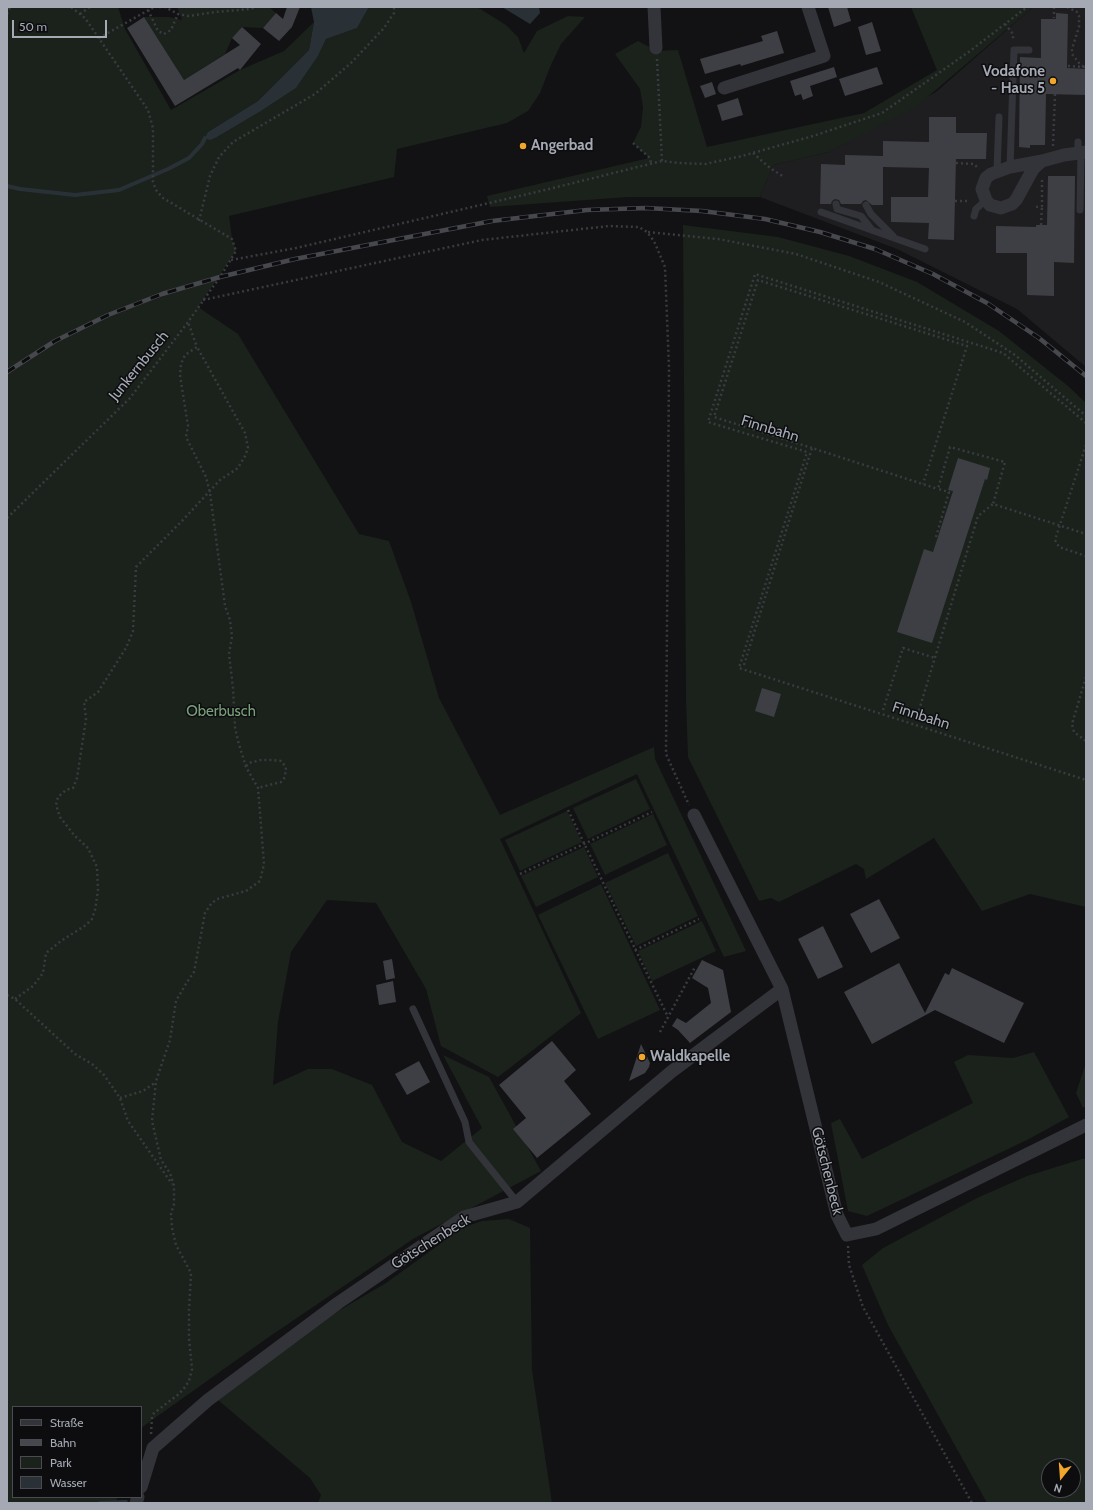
<!DOCTYPE html>
<html>
<head>
<meta charset="utf-8">
<style>
	body { margin:0 }
	#map { position:relative; width:1093px; height:1510px; overflow:hidden; background:#121214; font-family:Cabin,sans-serif }
	canvas { display:block }
	.frame { position:absolute; inset:0; border:8px solid #a4a9b4; pointer-events:none }
	.legend { position:absolute; left:12px; top:1406px; width:130px; height:92px; box-sizing:border-box; background:#0d0d0f; border:1px solid #494b51; margin:0; padding:5px 7px; list-style:none; font-size:12px; color:#a4a9b4 }
	.legend li { display:flex; align-items:center; gap:8px; height:20px }
	.legend b { width:20px; border:1px solid #494b51 }
	.north { position:absolute; left:1041px; top:1458px; width:40px; height:40px; box-sizing:border-box; background:#0d0d0f; border:1px solid #494b51; border-radius:50%; rotate:197deg; font-size:11px; font-weight:700; line-height:16px; text-align:center; color:#a4a9b4 }
	.north::after { content:''; display:block; margin:auto; width:14px; height:18px; background:#f2a72c; clip-path:polygon(50% 0,100% 100%,50% 72%,0 100%) }
	.scale { position:absolute; left:12px; top:20px; width:95px; height:18px; box-sizing:border-box; border:2px solid #a4a9b4; border-top:0; padding-left:5px; font-size:12px; line-height:14px; white-space:nowrap; color:#a4a9b4; -webkit-text-stroke:3px #0d0d0f; paint-order:stroke }
</style>
</head>
<body>
<div id="map">
<canvas width="1093" height="1510"></canvas>
<div class="frame"></div>
<ul class="legend">
<li><b style="height:5px;background:#333439"></b>Straße</li>
<li><b style="height:5px;background:#46484e"></b>Bahn</li>
<li><b style="height:11px;background:#1a221b"></b>Park</li>
<li><b style="height:11px;background:#293137"></b>Wasser</li>
</ul>
<div class="north">N</div>
<div class="scale">50 m</div>
</div>
<script>
const ctx = document.querySelector('canvas').getContext('2d');
ctx.lineJoin = 'round';
function fill(path, color) {
  ctx.fillStyle = color;
  ctx.fill(path, 'evenodd');
}
function poly(rows) {
  const path = new Path2D();
  for (const r of rows) {
    path.moveTo(r[0], r[1]);
    for (let i = 2; i < r.length; i += 2) path.lineTo(r[i], r[i + 1]);
  }
  return path;
}
function strokePath(path, color, width, dash) {
  ctx.strokeStyle = color;
  ctx.lineWidth = width;
  ctx.lineCap = dash ? 'butt' : 'round';
  ctx.setLineDash(dash || []);
  ctx.stroke(path);
}
function write(font, color, halo, rows, align = 'center') {
  ctx.font = font + ' Cabin,sans-serif';
  ctx.lineWidth = 3;
  ctx.setLineDash([]);
  ctx.textBaseline = 'middle';
  ctx.strokeStyle = halo;
  ctx.fillStyle = color;
  for (const [text, x, y, turn = 0] of rows) {
    ctx.save();
    ctx.translate(x, y);
    ctx.rotate((+turn || 0) * Math.PI / 180);
    ctx.textAlign = isNaN(turn) ? turn : align;
    if (halo) ctx.strokeText(text, 0, 0);
    ctx.fillText(text, 0, 0);
    ctx.restore();
  }
}
const built = poly([
	[1033,7,1086,7,1086,367,1017,309,897,249,760,197,773,165,829,152,936,92]
]);
const green = poly([
	[7,7,118,7,125,29,171,110,240,70,284,51,314,22,309,50,258,101,208,132,217,137,261,111,296,88,318,56,326,39,357,28,369,7,477,7,506,25,518,37,524,53,537,31,568,16,585,17,561,44,550,67,540,93,528,111,507,123,397,149,394,177,229,216,232,239,236,251,198,307,238,334,359,534,389,541,411,602,439,698,500,815,654,747,655,759,746,951,724,957,637,774,500,839,581,1013,498,1077,441,1046,426,989,376,903,327,900,291,952,278,1022,273,1085,308,1069,332,1069,372,1085,402,1142,441,1161,482,1128,443,1055,489,1077,541,1171,413,1239,266,1339,141,1428,141,1407,13,1407,13,1497,117,1497,116,1503,7,1503],
	[177,7,269,7,276,13,263,28,242,27,232,38,225,54,184,80,144,17,169,17,182,20],
	[911,7,1033,7,917,106,829,152,773,165,760,197,628,197,490,207,487,196,649,158,633,143,641,127,643,107,640,89,615,54,638,41,657,51,678,50,707,147,864,113,937,70],
	[683,225,778,237,849,256,917,282,999,331,1068,386,1086,403,1086,907,1030,894,982,911,934,838,866,879,864,869,856,864,779,902,771,898,759,901,688,757,686,699],
	[636,779,650,809,588,839,573,808],
	[567,811,582,842,520,871,505,840],
	[653,814,667,845,605,875,590,844],
	[584,847,598,877,536,907,521,876],
	[668,853,698,916,636,946,605,883],
	[601,884,660,1010,598,1039,538,915],
	[702,921,716,951,652,981,638,951],
	[1034,1052,1069,1117,1027,1140,867,1216,848,1211,831,1123,840,1119,862,1159,973,1103,954,1062,968,1055,1013,1058],
	[1086,1063,1086,1106,1083,1108,1076,1093],
	[1082,1159,1086,1159,1086,1503,987,1503,888,1325,862,1265,883,1248,977,1198,1027,1176],
	[1049,1466,1073,1466,1073,1490,1049,1490],
	[509,1219,530,1228,532,1370,552,1503,318,1503,321,1495,310,1478,218,1400,311,1327,386,1283,440,1244,456,1230,482,1221]
]);
const water = poly([
	[311,7,369,7,357,28,326,39,318,56,296,88,261,111,217,137,210,140,205,138,208,132,258,101,309,50,314,22],
	[502,7,539,7,540,13,530,24]
]);
const stream = poly([
	[7,186,20,189,75,195,119,190,168,169,189,158,202,144,205,138],
	[100,1503,126,1502]
]);
const building = poly([
	[287,7,300,7,292,27,279,41,263,28,276,13,283,19],
	[828,7,847,7,851,21,834,27],
	[1056,13,1068,14,1067,68,1086,69,1086,95,1046,94,1045,145,1030,145,1030,148,1019,147,1020,57,1041,58,1041,19,1056,19],
	[144,17,184,80,240,45,232,38,242,27,261,44,240,70,238,68,175,106,127,28],
	[872,22,881,51,866,55,858,27],
	[777,31,784,53,741,66,740,64,705,74,700,59,763,41,761,36],
	[834,67,837,77,810,86,813,96,803,100,801,94,795,96,790,81],
	[877,67,883,84,845,96,839,79],
	[712,82,716,94,705,98,700,86],
	[738,98,743,115,722,121,717,105],
	[929,117,956,117,956,133,987,133,986,159,956,159,954,240,928,239,929,223,891,222,891,197,928,197,929,168,883,167,883,205,872,205,866,200,863,201,861,204,841,204,839,200,835,199,832,201,831,204,820,204,821,164,845,165,845,155,883,156,883,141,929,142],
	[1048,176,1075,176,1074,263,1054,262,1054,296,1027,295,1027,253,996,253,996,226,1036,227,1036,225,1047,225],
	[958,458,990,468,987,480,985,479,932,643,897,632,924,549,933,552,953,491,948,490],
	[762,688,781,694,774,717,755,711],
	[879,899,900,938,871,953,850,914],
	[823,926,843,967,818,979,798,939],
	[392,959,395,978,386,980,383,961],
	[702,960,723,970,731,1012,690,1043,678,1030,672,1026,677,1018,686,1023,711,1003,708,988,692,978],
	[899,963,925,1013,945,973,949,975,952,968,1024,1003,1004,1043,935,1010,872,1044,844,992],
	[393,981,396,1002,379,1005,376,985],
	[552,1041,576,1070,564,1081,591,1114,537,1158,513,1129,526,1118,499,1085],
	[641,1044,650,1063,649,1067,645,1073,629,1081],
	[419,1061,430,1082,407,1095,395,1074]
]);
const path = poly([
	[159,7,165,7,178,14,189,16,215,12,250,9,256,7],
	[1054,7,1054,18],
	[1067,7,1077,12,1079,16,1079,27,1072,49,1072,54,1079,63,1084,67],
	[148,10,158,31,164,34,171,30,178,14],
	[7,14,10,7],
	[80,14,90,7],
	[1005,24,1013,34,1013,41],
	[99,38,154,7],
	[657,59,662,161],
	[1068,66,1086,67],
	[633,143,650,158,651,164],
	[1053,146,1055,94],
	[753,153,770,168,784,177],
	[956,163,974,164,979,169],
	[955,201,970,201],
	[1036,207,1042,206,1042,179],
	[199,221,210,176,219,157,233,142,315,94,351,63,384,28,394,13,394,7],
	[1041,225,1042,206],
	[648,232,718,239,796,254,879,282,965,322,1015,355,1086,416],
	[231,260,296,248,545,190,662,161,679,163,705,164,742,156,813,136,882,113,970,51,1027,7],
	[203,300,482,240,609,226,639,227,647,232,654,241,665,267,669,368,666,754,689,805],
	[1086,423,1003,353,755,274,708,422,807,452,739,668,1086,780],
	[1086,445,1055,540,1059,547,1086,556],
	[812,448,714,417,758,280,967,346,923,484],
	[7,518,130,398,188,322,220,277,236,251,232,239,163,198,156,190,153,182,153,128,148,110,85,18,71,7],
	[936,537,949,492,938,489,950,447,1005,462,993,504],
	[744,665,812,448,938,489],
	[1086,677,1072,724,1074,732,1086,741],
	[883,710,903,648,935,658],
	[916,720,978,516,993,504,1086,534],
	[246,766,249,763,261,760,272,760,281,761,286,767,285,777,281,782,258,788],
	[568,810,668,1017],
	[520,874,652,812],
	[635,950,699,919],
	[7,995,15,999,75,1054,92,1064,104,1075,120,1098,128,1121,172,1184],
	[15,999,33,986,43,973,46,953,61,941,86,925,92,919,95,910,98,890,97,867,88,848,74,835,60,817,56,805,58,797,66,790,73,788,77,778,86,719,84,702,98,692,126,648,133,631,136,567,181,522,220,480,238,468,245,456,248,448,245,433,197,347],
	[660,1032,695,967],
	[120,1098,143,1091,156,1082],
	[848,1246,849,1265,863,1307,972,1503],
	[151,1434,152,1417,154,1413,179,1394,185,1387,189,1381,192,1369,189,1338,189,1310,191,1273,176,1245,172,1228,171,1214,174,1204,174,1186,170,1173,161,1160,152,1121,156,1081,170,1040,176,1001,187,982,194,972,205,913,211,904,217,899,246,891,260,881,264,864,258,788,246,767,238,741,235,727,233,688,229,654,232,637,230,620,225,606,210,493,206,477,186,437,188,426,180,375,181,364,185,355,197,347,188,322]
]);
const service = poly([
	[1078,153,1078,142],
	[1010,167,1014,50,1029,50],
	[997,171,999,117],
	[836,204,837,209,861,216,872,230],
	[866,205,871,214,893,236],
	[1080,210,1081,153],
	[821,212,925,249],
	[974,216,976,209,986,200],
	[413,1009,465,1122,469,1142,517,1202]
]);
const minor = poly([
	[654,7,656,48],
	[724,88,824,56,808,7],
	[1042,161,1033,169,1016,200,1012,204,1001,208,990,205,986,200,982,189,986,178,991,174,1010,167,1042,161],
	[1042,161,1064,155,1086,152],
	[694,815,782,989,837,1215,847,1235,876,1229,1086,1125],
	[141,1487,153,1448,208,1400,338,1303,464,1217,517,1202,671,1072,782,989],
	[136,1503,138,1497]
]);
const rail = poly([
	[7,372,55,341,108,315,162,294,220,277,295,259,492,221,587,210,646,208,702,211,765,219,820,232,875,249,933,274,987,303,1039,338,1086,376]
]);
const markers = [
	[1053,81,4,"#f2a72c"],
	[523,146,4,"#f2a72c"],
	[642,1057,4,"#f2a72c"]
];
const poiNames = [
	["Vodafone",1045,72,"right"],
	["- Haus 5",1045,89,"right"],
	["Angerbad",531,146],
	["Waldkapelle",650,1057]
];
const streetNames = [
	["Junkernbusch",139,366,-51],
	["Finnbahn",770,429,17],
	["Finnbahn",921,716,18],
	["Götschenbeck",827,1171,76],
	["Götschenbeck",431,1242,-32]
];
const parkNames = [
	["Oberbusch",221,712]
];
fill(built, '#1e1e21');
fill(green, '#1a221b');
fill(water, '#293137');
strokePath(stream, '#293137', 4);
fill(building, '#3e3f44');
strokePath(path, '#393b40', 2.5, [2, 3]);
strokePath(service, '#333439', 7);
strokePath(minor, '#333439', 13);
strokePath(rail, '#46484e', 4.5);
strokePath(rail, '#0d0d0f', 3, [9]);
for (const [x, y, r, color] of markers) {
  const dot = new Path2D();
  dot.arc(x, y, r, 0, 2 * Math.PI);
  ctx.fillStyle = color;
  ctx.fill(dot);
  strokePath(dot, '#0d0d0f', 1.5);
}
write('bold 15px', '#a4a9b4', '#0d0d0f', poiNames, 'left');
write('15px', '#a4a9b4', '#0d0d0f', streetNames);
write('15px', '#7aa07b', '#0d0d0f', parkNames);
</script>
</body>
</html>
